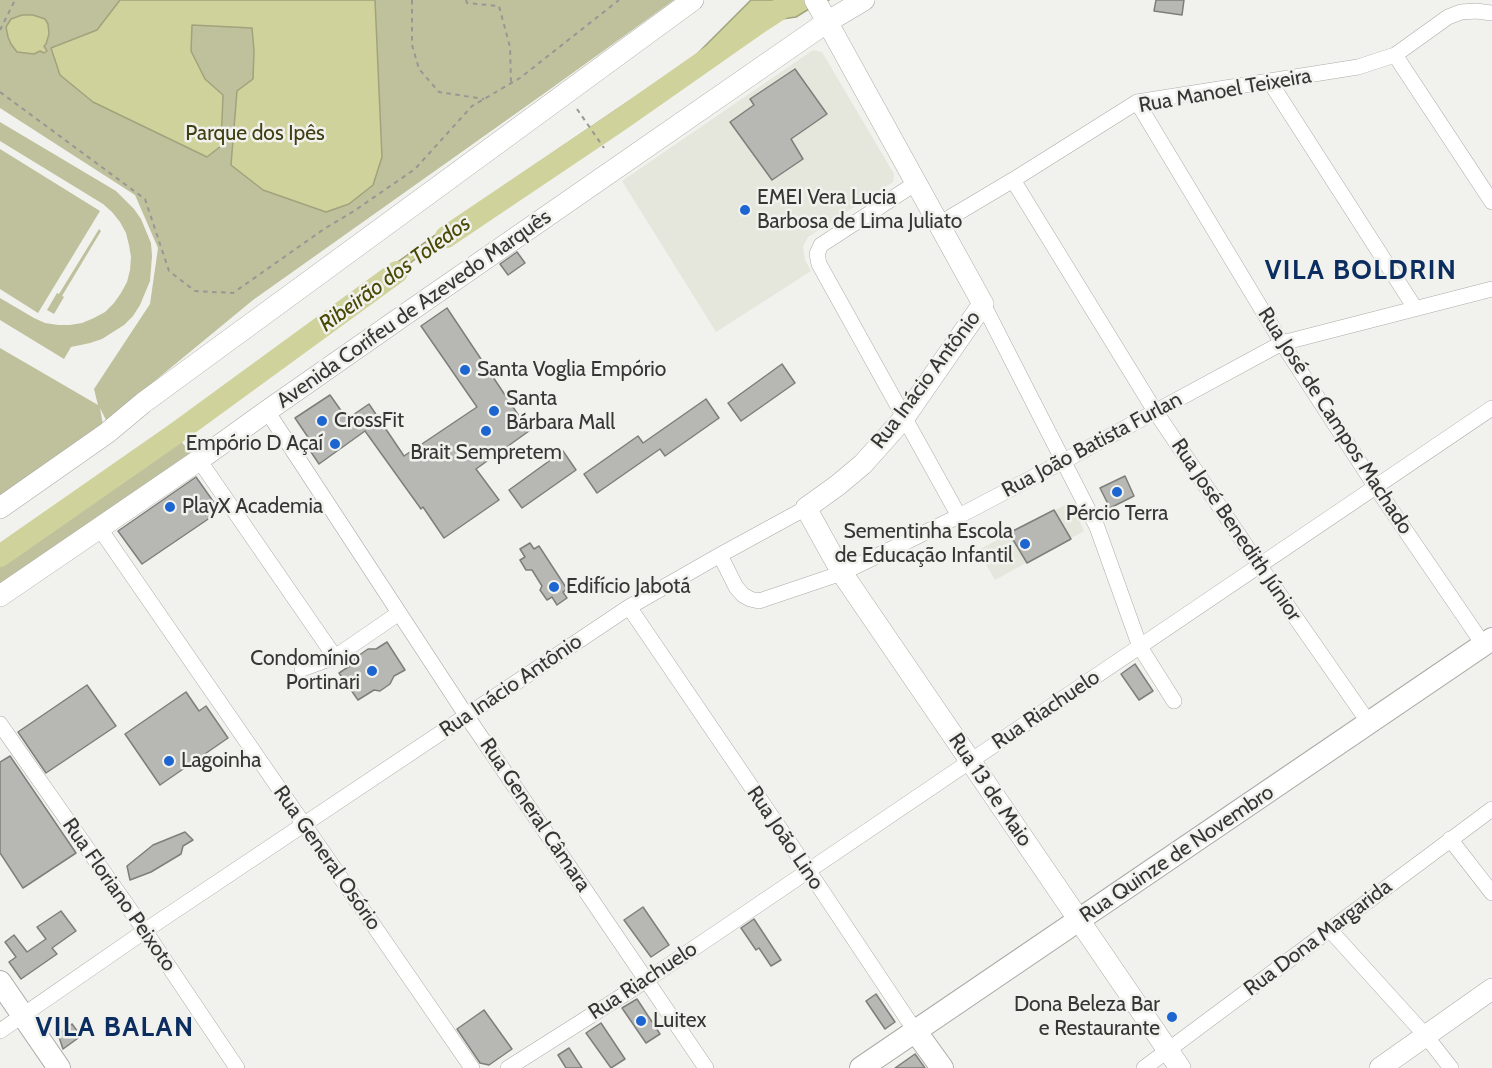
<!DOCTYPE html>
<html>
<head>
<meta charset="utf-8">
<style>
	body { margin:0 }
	canvas { display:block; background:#f1f1ed }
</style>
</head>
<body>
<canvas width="1492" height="1068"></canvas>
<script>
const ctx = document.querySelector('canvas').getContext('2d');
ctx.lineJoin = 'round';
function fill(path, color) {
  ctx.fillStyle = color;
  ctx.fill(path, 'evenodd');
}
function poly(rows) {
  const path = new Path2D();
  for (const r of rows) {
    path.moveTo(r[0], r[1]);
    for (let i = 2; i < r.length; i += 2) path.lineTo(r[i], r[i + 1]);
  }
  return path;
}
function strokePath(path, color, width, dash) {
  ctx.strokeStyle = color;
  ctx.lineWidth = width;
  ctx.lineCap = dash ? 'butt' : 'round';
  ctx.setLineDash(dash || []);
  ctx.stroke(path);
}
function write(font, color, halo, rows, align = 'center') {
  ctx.font = font + ' Cabin,sans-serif';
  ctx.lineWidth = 5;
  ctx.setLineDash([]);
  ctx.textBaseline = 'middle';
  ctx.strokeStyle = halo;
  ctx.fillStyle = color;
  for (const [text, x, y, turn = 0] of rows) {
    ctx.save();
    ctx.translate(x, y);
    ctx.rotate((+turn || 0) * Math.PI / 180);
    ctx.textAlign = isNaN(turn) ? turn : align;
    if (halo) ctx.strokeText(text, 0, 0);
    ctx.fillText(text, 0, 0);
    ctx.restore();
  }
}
const built = poly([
	[813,50,822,52,894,174,893,182,808,237,803,247,805,260,811,271,716,332,622,181],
	[1071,502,1084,531,995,580,978,550]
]);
const green = poly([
	[0,0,674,0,549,90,253,300,134,398,107,422,100,408,104,431,0,501,0,348,98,405,94,389,150,304,158,248,135,195,0,108],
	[0,122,116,191,134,209,141,219,151,243,152,256,150,281,140,305,133,316,124,325,102,339,90,343,71,347,64,359,0,320,0,298,34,318,45,323,58,325,70,325,82,323,94,318,105,312,114,303,121,293,127,282,130,270,131,257,129,245,126,233,120,222,112,212,103,204,0,141],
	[0,149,100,211,38,313,0,289],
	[99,229,101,231,62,296,64,297,54,314,47,310,57,293,59,294],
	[175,434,191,453,0,586,0,556]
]);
const water = poly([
	[120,0,375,0,382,157,373,185,349,204,326,212,263,190,231,165,237,91,253,79,254,51,252,28,192,25,191,51,205,79,223,95,221,146,207,157,93,102,60,75,51,48,97,30,120,0],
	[751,0,829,0,817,4,796,17,760,22,620,120,465,223,196,419,191,419,194,416,287,344,291,338,501,188,694,57,751,0],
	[22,15,33,15,45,19,48,24,49,34,46,44,44,46,47,51,44,53,40,51,34,54,17,52,11,44,8,37,6,27,11,19,22,15]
]);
const river = poly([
	[446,237,620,120,760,22,794,0],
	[0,556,175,434,397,272]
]);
const building = poly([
	[1156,0,1184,0,1182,15,1154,11,1156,0],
	[795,69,827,114,791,139,803,159,772,180,730,122,754,105,750,99,795,69],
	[517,252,525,263,508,275,500,264,517,252],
	[447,308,529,431,476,469,499,500,444,538,423,507,421,509,365,431,319,464,311,452,316,449,295,418,330,395,347,419,369,404,404,456,477,407,421,326,447,308],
	[782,364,795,383,741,421,728,403,782,364],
	[706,399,719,418,665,456,660,449,597,493,584,474,638,436,643,443,706,399],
	[563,451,576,470,522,508,509,490,563,451],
	[1125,476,1134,496,1110,508,1100,488,1125,476],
	[196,477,220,511,142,564,118,531,196,477],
	[1054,510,1071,539,1027,563,1009,533,1054,510],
	[530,543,534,549,539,546,567,589,563,592,567,598,557,605,552,597,547,600,540,590,542,586,532,570,526,570,520,560,525,557,520,549,530,543],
	[387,642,405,670,394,676,390,684,380,691,374,690,358,700,339,673,353,664,355,658,368,649,376,649,387,642],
	[1135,664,1153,691,1139,700,1121,674,1135,664],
	[87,685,116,726,46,773,18,732,87,685],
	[186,692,199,711,206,706,228,738,160,785,125,734,186,692],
	[10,756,76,853,23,888,0,853,0,762,10,756],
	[185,832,193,840,183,846,181,854,151,872,130,880,127,866,153,845,185,832],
	[643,907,669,945,651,957,624,920,643,907],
	[61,911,76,931,52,948,57,954,21,979,9,962,16,957,5,942,14,935,27,952,46,939,37,927,61,911],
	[754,919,781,960,771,966,759,948,756,950,741,928,754,919],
	[876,994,895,1022,885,1029,866,1001,876,994],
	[637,999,660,1034,646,1043,622,1008,637,999],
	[484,1010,512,1049,489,1065,480,1063,457,1029,484,1010],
	[601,1023,625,1059,611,1068,586,1033,601,1023],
	[72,1024,81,1036,63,1049,58,1034,72,1024],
	[569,1048,582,1068,566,1068,558,1055,569,1048],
	[915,1054,925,1068,895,1068,915,1054]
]);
const path = poly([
	[412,0,412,45,419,69,439,92,484,99],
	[466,0,467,3,499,6,510,47,511,83],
	[0,30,15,0],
	[0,92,145,199,169,271,195,291,233,293,324,229,354,211,415,169,472,106,520,78,619,0],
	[577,109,604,148]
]);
const street = poly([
	[1395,55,1492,202],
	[1270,82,1415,308],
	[1137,102,1282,343,1375,486,1483,644],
	[1013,180,1155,411,1259,565,1369,723],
	[916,183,821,245,817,254,819,264,959,516],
	[939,224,1013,180,1137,102,1358,67,1395,55,1448,17,1461,12,1476,11,1492,13],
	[983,304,1097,527,1140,647,1174,701],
	[267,411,466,715,706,1068],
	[199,460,335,657,399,613],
	[100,529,472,1068],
	[720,555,736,587,743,595,750,599,759,601,842,573,959,516,1064,461,1282,343,1492,289],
	[629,607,808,870,916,1032],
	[302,669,335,657],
	[0,724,145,931,237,1068],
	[1450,839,1492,893],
	[1329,929,1426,1036,1451,1068],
	[0,1031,152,926,629,607,720,555,806,508],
	[508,1068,647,980,1492,408],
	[1144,1068,1492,809]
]);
const secondary = poly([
	[815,0,983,304,904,418,863,464,838,485,806,508,842,573,1180,1068],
	[0,508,107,433,143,403,693,0],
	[0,596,199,460,267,411,400,318,827,22,864,0],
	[1380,1068,1492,989]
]);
const primary = poly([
	[0,982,59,1068],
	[916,1032,942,1068],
	[861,1068,1492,639]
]);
const markers = [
	[745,210,6,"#1d65d0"],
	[465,370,6,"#1d65d0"],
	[494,411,6,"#1d65d0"],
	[322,421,6,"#1d65d0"],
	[486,431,6,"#1d65d0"],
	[335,444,6,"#1d65d0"],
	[1117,492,6,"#1d65d0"],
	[170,507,6,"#1d65d0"],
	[1025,544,6,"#1d65d0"],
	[554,587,6,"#1d65d0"],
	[372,671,6,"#1d65d0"],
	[169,761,6,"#1d65d0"],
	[1172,1017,6,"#1d65d0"],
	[641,1021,6,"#1d65d0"]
];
const streetNames = [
	["Rua Manoel Teixeira",1225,91,-10],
	["Avenida Corifeu de Azevedo Marquês",414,309,-35],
	["Rua Inácio Antônio",926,380,-53],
	["Rua José de Campos Machado",1335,421,57],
	["Rua João Batista Furlan",1092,445,-28],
	["Rua José Benedith Júnior",1236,530,56],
	["Rua Inácio Antônio",511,686,-34],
	["Rua Riachuelo",1046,710,-34],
	["Rua 13 de Maio",990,790,56],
	["Rua General Câmara",535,815,56],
	["Rua João Lino",785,838,56],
	["Rua Quinze de Novembro",1177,854,-34],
	["Rua General Osório",327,858,55],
	["Rua Floriano Peixoto",119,895,55],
	["Rua Dona Margarida",1318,938,-37],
	["Rua Riachuelo",643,981,-33]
];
const parkNames = [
	["Parque dos Ipês",255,134]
];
const poiNames = [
	["EMEI Vera Lucia",757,198],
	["Barbosa de Lima Juliato",757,222],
	["Santa Voglia Empório",477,370],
	["Santa",506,399],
	["Bárbara Mall",506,423],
	["CrossFit",334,421],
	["Empório D Açaí",323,444,"right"],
	["Brait Sempretem",486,453,"center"],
	["PlayX Academia",182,507],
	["Pércio Terra",1117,514,"center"],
	["Sementinha Escola",1013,532,"right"],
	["de Educação Infantil",1013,556,"right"],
	["Edifício Jabotá",566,587],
	["Condomínio",360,659,"right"],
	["Portinari",360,683,"right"],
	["Lagoinha",181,761],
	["Dona Beleza Bar",1160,1005,"right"],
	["e Restaurante",1160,1029,"right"],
	["Luitex",653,1021]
];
const waterNames = [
	["Ribeirão dos Toledos",395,274,-36]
];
const districtNames = [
	["VILA BOLDRIN",1361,271],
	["VILA BALAN",115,1028]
];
fill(built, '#e6e7dc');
fill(green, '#bfc09c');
fill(water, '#d0d29b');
strokePath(water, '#a2a37c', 1.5);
strokePath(river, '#d0d29b', 22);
fill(building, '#b7b7b4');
strokePath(building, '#7e7e7a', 1.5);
strokePath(street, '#ababa8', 16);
strokePath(secondary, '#ababa8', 22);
strokePath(primary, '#ababa8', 24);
strokePath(path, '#979794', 2, [4.5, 4.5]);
strokePath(street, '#fff', 15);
strokePath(secondary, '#fff', 21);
strokePath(primary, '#fff', 22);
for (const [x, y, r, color] of markers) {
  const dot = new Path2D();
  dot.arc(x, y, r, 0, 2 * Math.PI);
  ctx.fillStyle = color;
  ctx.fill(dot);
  strokePath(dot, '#f1f1ed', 2);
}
write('21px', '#363634', '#f1f1ed', streetNames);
write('21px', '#3f3f14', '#f1f1ed', parkNames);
write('21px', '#363634', '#f1f1ed', poiNames, 'left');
write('italic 22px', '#494905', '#f1f1ed', waterNames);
ctx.letterSpacing = '1.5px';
write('bold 27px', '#0b2d60', '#f1f1ed', districtNames);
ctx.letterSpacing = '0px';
</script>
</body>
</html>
